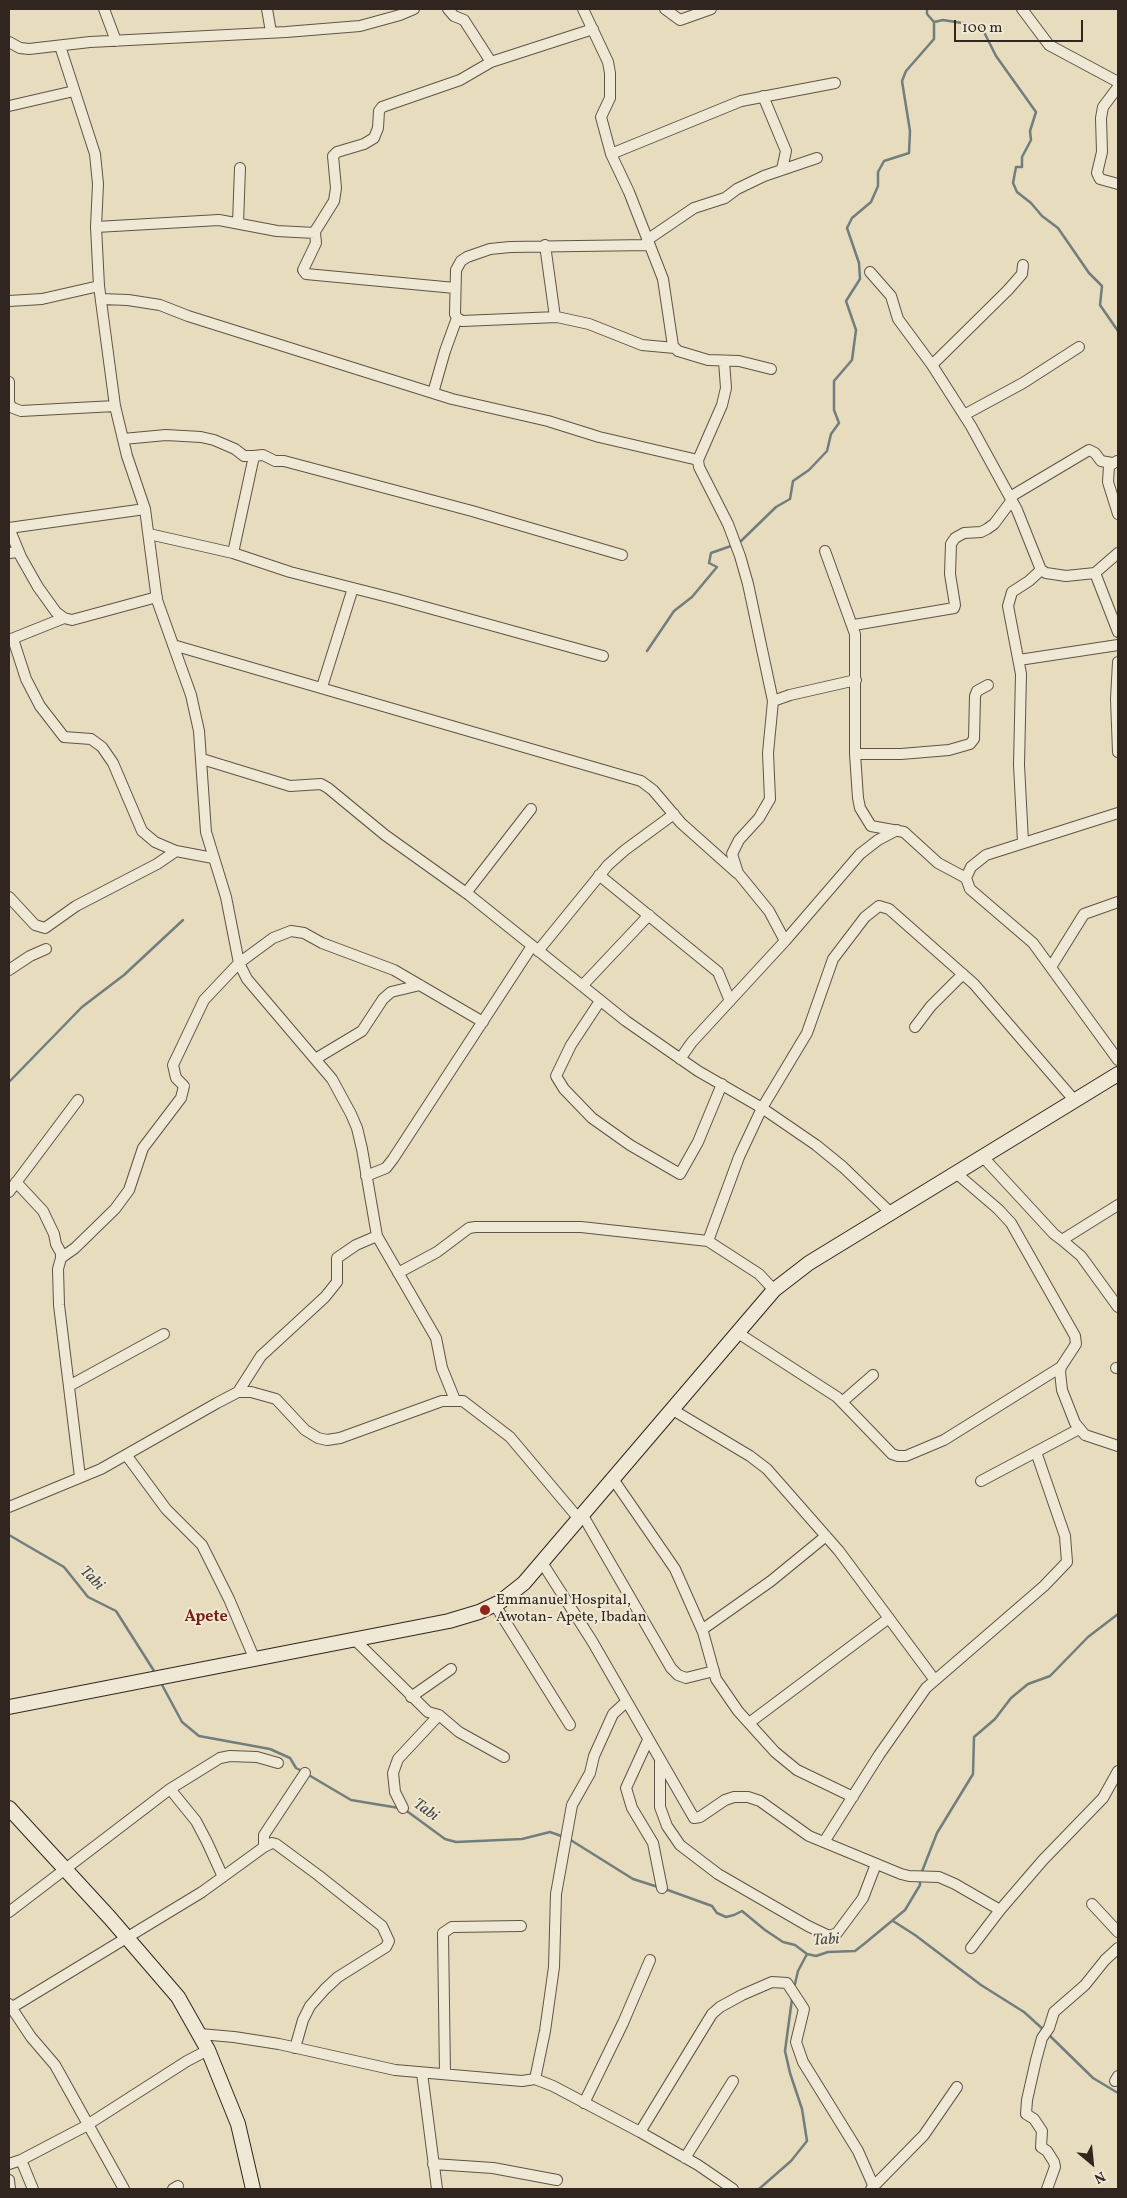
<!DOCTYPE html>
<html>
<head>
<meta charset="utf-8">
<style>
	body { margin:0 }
	#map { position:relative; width:1127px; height:2198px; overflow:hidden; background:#e7dcbe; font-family:Vollkorn,serif }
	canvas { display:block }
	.frame { position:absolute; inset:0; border:10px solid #31261f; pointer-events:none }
	.north { position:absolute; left:1067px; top:2138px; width:50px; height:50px; -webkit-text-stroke:4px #efe8d5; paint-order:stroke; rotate:152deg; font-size:14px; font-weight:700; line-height:20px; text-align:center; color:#31261f }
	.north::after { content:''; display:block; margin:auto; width:18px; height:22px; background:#31261f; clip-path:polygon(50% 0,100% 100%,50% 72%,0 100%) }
	.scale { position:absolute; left:954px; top:20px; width:129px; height:22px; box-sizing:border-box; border:2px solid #31261f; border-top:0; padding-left:6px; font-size:15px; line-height:18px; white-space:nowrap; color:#31261f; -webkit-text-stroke:4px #efe8d5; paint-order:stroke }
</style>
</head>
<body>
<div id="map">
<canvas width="1127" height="2198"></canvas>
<div class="frame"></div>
<div class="north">N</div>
<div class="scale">100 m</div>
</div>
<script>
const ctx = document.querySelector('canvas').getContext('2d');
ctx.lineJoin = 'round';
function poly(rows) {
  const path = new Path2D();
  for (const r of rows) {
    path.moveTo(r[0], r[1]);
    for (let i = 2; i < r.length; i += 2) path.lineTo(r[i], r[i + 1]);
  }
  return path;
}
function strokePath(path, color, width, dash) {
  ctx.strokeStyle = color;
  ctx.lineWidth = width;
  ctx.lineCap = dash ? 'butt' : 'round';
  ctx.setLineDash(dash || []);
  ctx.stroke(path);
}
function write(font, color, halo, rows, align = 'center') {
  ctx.font = font + ' Vollkorn,serif';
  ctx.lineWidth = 4;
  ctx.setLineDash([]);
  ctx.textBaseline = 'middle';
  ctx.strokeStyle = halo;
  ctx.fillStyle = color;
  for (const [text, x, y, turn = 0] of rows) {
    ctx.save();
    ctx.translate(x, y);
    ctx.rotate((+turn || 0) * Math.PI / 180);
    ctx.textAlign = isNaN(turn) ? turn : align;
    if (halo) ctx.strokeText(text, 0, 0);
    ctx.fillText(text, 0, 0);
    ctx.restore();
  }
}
const stream = poly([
	[927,9,927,14,934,22,943,20,981,26,996,56,1036,112,1030,131,1031,140,1022,157,1022,167,1016,167,1013,183,1017,192,1031,203,1042,216,1058,228,1089,273,1102,286,1100,305,1118,331],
	[740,542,776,507,790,499,793,481,809,470,827,451,831,434,839,423,834,410,834,381,852,360,856,330,846,301,860,279,859,263,847,228,852,218,871,202,878,186,878,172,884,161,909,153,910,131,902,81,906,71,934,39,934,22],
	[647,651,674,611,692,597,717,567,709,563,711,553,731,546],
	[9,1082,82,1007,124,975,183,920],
	[9,1535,64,1567,88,1597,116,1611,156,1674],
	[161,1683,182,1722,199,1736,270,1749,290,1758,296,1768,302,1771],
	[307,1774,351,1800,399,1808],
	[404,1809,445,1839,456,1842,522,1839,550,1832,564,1837],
	[569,1839,633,1879,658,1887],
	[921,1874,937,1833,973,1774,974,1737,995,1719,1011,1698,1028,1684,1050,1676,1088,1637,1118,1614],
	[665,1889,712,1906,717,1913,726,1917,734,1915,742,1911,765,1930,783,1942,795,1945,807,1954,816,1956,828,1952,855,1951,864,1944,905,1910,920,1885,920,1880],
	[893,1921,915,1935,981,1985,1024,2012,1045,2031],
	[794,1988,798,1971,807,1954],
	[1049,2035,1093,2078,1118,2093],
	[759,2189,791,2161,807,2141,802,2109,790,2073,785,2051,792,1999]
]);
const street = poly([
	[104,9,116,41],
	[267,9,271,32],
	[448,9,454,16,464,20,491,62,593,29],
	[583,9,608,62,610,73,610,98,601,117,611,154,629,192,663,279,673,346,678,351,708,360,739,361,771,369],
	[665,9,680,20,711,9],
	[1022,9,1049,45,1118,82],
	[9,42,20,48,29,49,90,42,286,32,360,26,400,15,414,9],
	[60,46,95,154,98,184,96,227,99,286,115,406,127,456,145,509,157,600,191,695,199,731,206,832,226,897,239,963,247,979,332,1079,351,1114,357,1128,362,1149,377,1236,436,1338,442,1368,455,1400],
	[1118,87,1103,107,1101,118,1102,152,1097,173,1100,179,1118,184],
	[763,96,786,151,782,169],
	[9,106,74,91],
	[611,154,741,101,835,83],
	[238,223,240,168],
	[96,227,219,220,277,231,315,233,316,243,303,270,306,274,455,288],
	[314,233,334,201,336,188,333,156,337,152,364,144,374,138,378,128,379,111,382,107,460,80,491,62],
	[647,240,694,208,725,198,737,189,764,176,817,158],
	[545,245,555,317],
	[648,245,510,247,490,249,467,257,461,261,456,270,455,314,457,318,462,321,557,317,589,324,642,345,675,348],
	[870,272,891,296,898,319,932,365,971,426,1017,510,1041,570,1046,573,1066,576,1095,573,1118,553],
	[101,299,128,300,160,305,188,316,452,399,548,421,599,437,698,460],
	[9,301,42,299,99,286],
	[724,361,726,388,722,405,698,460,699,467,728,524,740,556,748,584,773,701,768,753,770,799,759,818,739,840,732,854,738,873,769,911,785,941],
	[932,365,1008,290,1022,274,1023,265],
	[9,382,9,404,13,408,21,411,115,406],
	[433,393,445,351,457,318],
	[964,415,1023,383,1079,347],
	[123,439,166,435,201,437,214,440,235,449,244,456,254,456],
	[1117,461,1109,466,1108,482,1118,514],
	[1010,497,1089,450,1095,453,1101,461,1112,463],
	[9,528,21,557,38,587,56,612,64,618,72,620,157,597],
	[9,528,145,509],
	[149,534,233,553,290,572,396,599,603,656],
	[825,551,855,634,855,754,858,798,860,808,871,826,904,832,938,863,966,878],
	[9,553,19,552],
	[233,553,254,456,263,455,275,461,284,461,472,511,622,555],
	[1095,573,1118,632],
	[854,625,954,608,955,605,950,574,951,544,955,538,964,533,981,532,987,529,994,524,1012,500],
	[13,639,26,679,40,706,64,737,91,739,102,747,113,763,142,831,155,842,176,851,213,858],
	[9,640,64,618],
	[173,645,641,781,653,790,681,823,737,873],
	[1019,660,1118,645],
	[1118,662,1116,699,1118,752],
	[322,687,353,588],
	[773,701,790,695,856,680],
	[855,754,901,754,949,750,970,744,974,739,975,696,977,691,988,685],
	[202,759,290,786,321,784,328,788,385,835,469,895,626,1021,698,1071,762,1108,816,1145,843,1167,891,1213],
	[1118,813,986,855,971,867,966,878,970,889,1033,943,1118,1060],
	[1023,842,1019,765,1021,674,1008,606,1012,592,1029,581,1041,570],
	[599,875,718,972,730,1001],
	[466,893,531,809],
	[9,897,35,925,45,928,76,906,157,864,176,851],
	[538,951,608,865,625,850,674,814],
	[1051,967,1084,914,1118,902],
	[9,970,30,956,46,949],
	[582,986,649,915],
	[600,1001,571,1045,556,1076,564,1089,592,1118,630,1145,680,1174,698,1142,722,1084],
	[915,1027,931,1006,963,974],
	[317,1058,362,1031,383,999,391,992,420,985],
	[680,1059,692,1042,785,941,860,854,878,840,897,830],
	[983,1157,1054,1234,1062,1240,1118,1205],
	[956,1173,998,1209,1011,1223,1075,1336,1076,1344,1061,1367,1060,1372,1062,1390,1075,1423,1085,1435,1118,1446],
	[366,1176,386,1168,393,1159,532,946],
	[16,1182,43,1211,54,1234,56,1244,61,1253,61,1258],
	[9,1192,78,1100],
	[1062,1240,1081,1256,1118,1307],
	[708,1241,739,1157,762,1108,807,1033,833,959,865,917,879,906,889,909,974,984,1075,1101],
	[398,1273,437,1252,469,1228,475,1227,581,1227,708,1241,759,1274,774,1290],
	[738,1333,837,1397,892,1454,898,1456,906,1456,944,1440,1061,1367],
	[1116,1368,1118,1368],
	[69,1386,164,1334],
	[238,1392,261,1356,325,1297,337,1282,337,1258,356,1245,377,1236],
	[842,1402,873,1375],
	[673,1410,750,1456,767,1469,839,1551,934,1679],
	[127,1456,166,1509,202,1545,229,1599,255,1660],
	[80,1477,59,1305,58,1269,61,1258,75,1248,115,1209,129,1190,143,1148,181,1098,184,1086,176,1078,173,1065,204,1000,239,963,273,938,291,931,304,933,322,943,394,970,483,1022],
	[613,1479,675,1569,703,1632,716,1679,738,1711,775,1752,797,1770,853,1797],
	[981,1481,1079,1429],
	[9,1507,101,1469,217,1403,238,1392,251,1392,276,1399,305,1430,318,1438,327,1440,340,1438,442,1401,463,1401,510,1437,579,1519],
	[582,1514,671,1668,678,1675,686,1678,714,1671],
	[541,1561,592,1641,694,1818,700,1817,725,1800,734,1797,748,1797,760,1801,809,1836,901,1874,909,1876,939,1877,955,1884,1000,1910],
	[495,1605,570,1725],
	[703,1629,771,1581,826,1536],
	[355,1640,428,1712,439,1715,459,1732,504,1757],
	[411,1697,451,1669],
	[749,1723,889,1618],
	[648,1740,626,1788,632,1808,653,1843,662,1888],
	[660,1762,660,1807,667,1826,680,1845,718,1874,808,1926,829,1936,837,1933,863,1898,876,1864],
	[170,1789,196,1821,207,1842,223,1877],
	[403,1808,395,1792,393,1773,398,1759,439,1715],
	[824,1842,879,1755,926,1688,1044,1586,1067,1562,1065,1536,1036,1452],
	[264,1847,264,1835,305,1773],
	[1092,1904,1118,1932],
	[9,1912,170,1789,220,1758,230,1756,257,1757,278,1763],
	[971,1948,1000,1910,1043,1860,1103,1798,1118,1771],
	[9,2004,31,2037,55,2065,124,2189],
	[11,2008,202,1892,264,1847,272,1843,276,1844,318,1875,382,1926,389,1941,386,1947,338,1977,325,1989,310,2006,303,2020,295,2048],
	[200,2034,234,2037,279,2044,395,2070,522,2081,535,2079,553,2086,640,2132,698,2165,733,2189],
	[422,2073,437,2189],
	[445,2074,443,1933,452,1927,521,1926],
	[535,2079,545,2031,554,1967,556,1894,572,1805,590,1773,594,1756,613,1714,626,1702],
	[1115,2081,1118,2076],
	[584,2103,623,2023,650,1960],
	[640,2132,712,2014,720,2007,742,1995,772,1982,787,1983,804,2009,796,2042,803,2062,858,2151,874,2187],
	[685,2158,733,2081],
	[21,2160,33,2189],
	[9,2164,21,2160,84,2127,187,2061,208,2050],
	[433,2164,493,2168,557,2180],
	[9,2180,10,2189],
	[173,2189,178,2186],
	[871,2189,924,2135,957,2087],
	[1047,2189,1055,2167,1054,2162,1047,2151,1041,2147,1042,2131,1034,2119,1026,2114,1027,2100,1036,2060,1042,2038,1049,2028,1054,2012,1085,1985,1105,1960,1118,1948]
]);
const secondary = poly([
	[9,1707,449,1621,479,1612,500,1602,524,1583,774,1290,809,1263,1118,1074],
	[9,1808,110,1918,178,1997,208,2050,238,2124,253,2189]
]);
const markers = [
	[485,1610,6,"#8f2418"]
];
const poiNames = [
	["Emmanuel Hospital,",496,1601],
	["Awotan- Apete, Ibadan",496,1618]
];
const waterNames = [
	["Tabi",91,1579,45],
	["Tabi",425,1811,35],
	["Tabi",826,1941,-3]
];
const neighbourhoodNames = [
	["Apete",206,1618]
];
strokePath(stream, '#727e7e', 2.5);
strokePath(street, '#5e5447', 12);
strokePath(secondary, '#31261f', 16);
strokePath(street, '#efe8d5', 10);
strokePath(secondary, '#efe8d5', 14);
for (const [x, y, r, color] of markers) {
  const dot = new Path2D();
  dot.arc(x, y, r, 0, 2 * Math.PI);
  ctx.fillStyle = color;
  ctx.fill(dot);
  strokePath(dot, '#efe8d5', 2);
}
write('15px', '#31261f', '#efe8d5', poiNames, 'left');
write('italic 16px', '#4c4a47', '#efe8d5', waterNames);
write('bold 16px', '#7a1f14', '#efe8d5', neighbourhoodNames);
</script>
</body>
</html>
